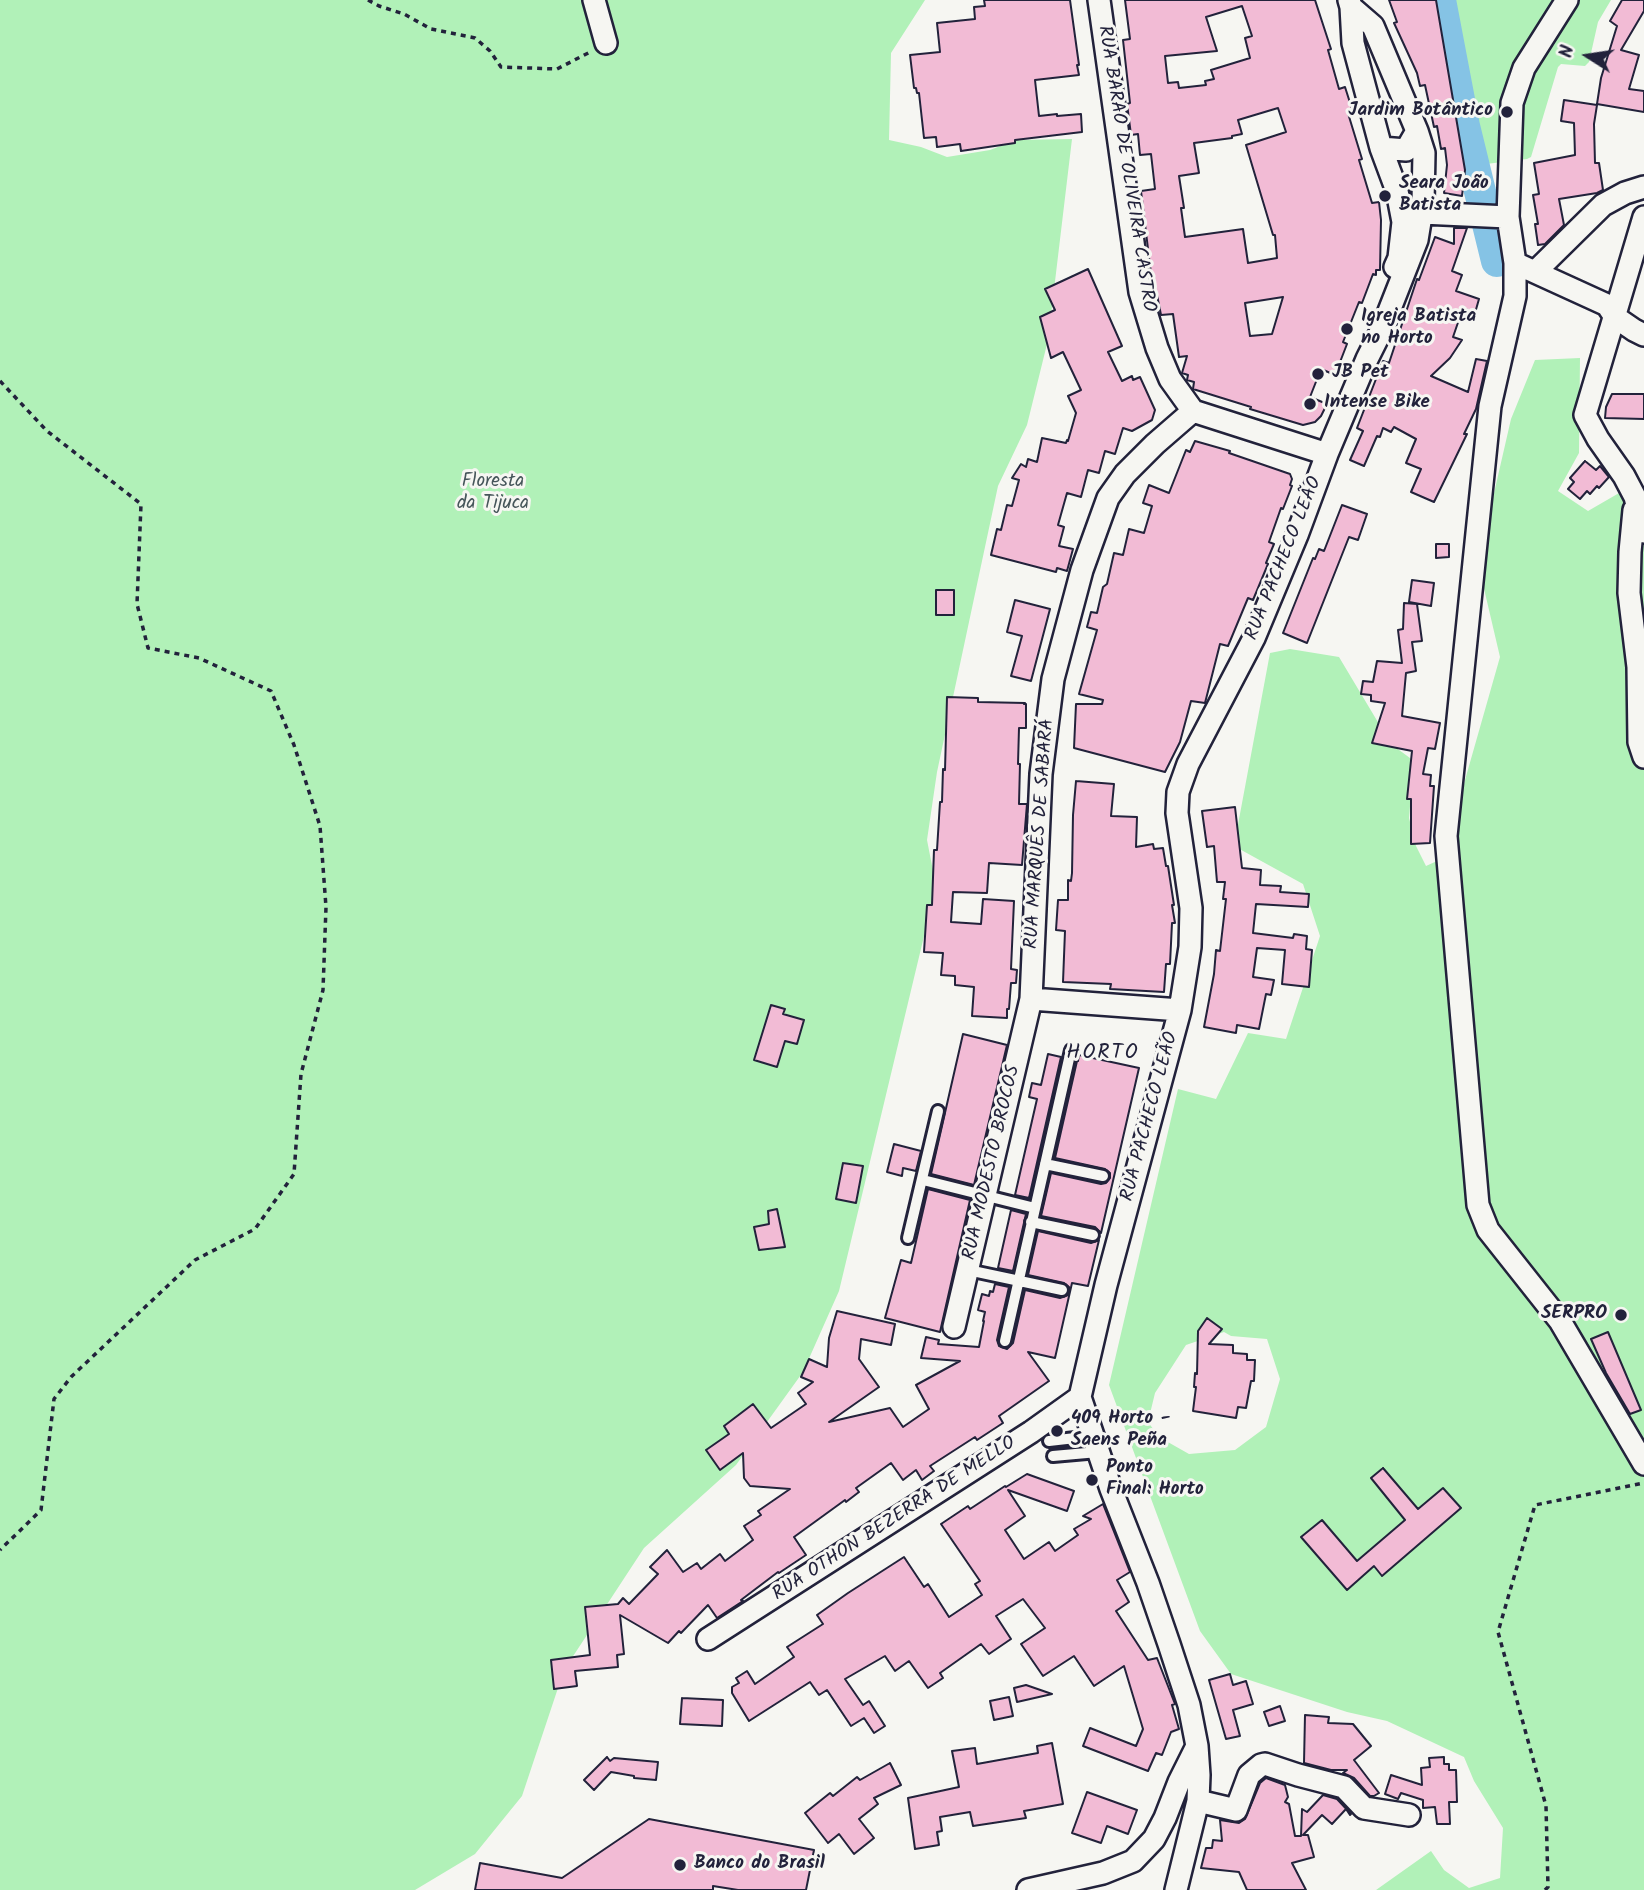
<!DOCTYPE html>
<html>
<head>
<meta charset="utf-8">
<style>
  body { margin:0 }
  #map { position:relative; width:1644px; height:1890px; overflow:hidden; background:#f6f6f2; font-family:Kalam,sans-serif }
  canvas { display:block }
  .north { position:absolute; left:1553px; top:21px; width:70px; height:70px; -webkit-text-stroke:5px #f6f6f2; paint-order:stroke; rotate:282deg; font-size:19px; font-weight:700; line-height:28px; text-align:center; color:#22223b }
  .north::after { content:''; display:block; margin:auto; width:24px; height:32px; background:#22223b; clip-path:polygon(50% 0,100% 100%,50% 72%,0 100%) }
</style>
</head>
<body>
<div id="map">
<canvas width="1644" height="1890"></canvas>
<div class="north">N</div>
</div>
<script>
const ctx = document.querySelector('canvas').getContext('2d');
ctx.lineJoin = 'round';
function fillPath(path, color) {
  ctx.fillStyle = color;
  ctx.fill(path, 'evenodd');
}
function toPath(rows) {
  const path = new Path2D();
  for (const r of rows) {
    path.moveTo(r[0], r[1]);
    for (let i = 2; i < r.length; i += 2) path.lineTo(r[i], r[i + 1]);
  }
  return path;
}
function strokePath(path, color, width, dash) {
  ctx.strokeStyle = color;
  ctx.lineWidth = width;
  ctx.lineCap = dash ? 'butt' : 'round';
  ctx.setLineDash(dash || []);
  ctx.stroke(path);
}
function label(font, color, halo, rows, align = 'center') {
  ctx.font = font + ' Kalam,sans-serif';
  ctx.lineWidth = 6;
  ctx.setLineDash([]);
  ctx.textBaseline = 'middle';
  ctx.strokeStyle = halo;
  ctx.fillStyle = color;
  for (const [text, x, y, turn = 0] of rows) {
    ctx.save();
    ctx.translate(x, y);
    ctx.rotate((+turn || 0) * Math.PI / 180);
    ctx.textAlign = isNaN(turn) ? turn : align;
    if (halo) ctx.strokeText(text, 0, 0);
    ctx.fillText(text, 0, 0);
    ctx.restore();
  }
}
fillPath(toPath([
  [0,0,925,0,891,53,889,140,921,147,947,157,990,150,1016,140,1072,139,1048,340,1027,425,998,486,937,772,927,840,936,886,839,1291,803,1372,736,1465,644,1548,564,1670,522,1796,475,1854,415,1890,0,1890],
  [1446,0,1611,0,1598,22,1589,62,1585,66,1561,64,1558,67,1531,157,1527,159,1486,164,1480,163],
  [1580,358,1579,453,1558,491,1588,511,1626,489,1644,522,1644,1890,1376,1890,1431,1851,1444,1870,1469,1888,1500,1878,1503,1828,1474,1781,1464,1757,1387,1721,1347,1712,1231,1674,1200,1631,1109,1385,1178,1089,1216,1099,1248,1033,1286,1039,1320,936,1303,884,1234,846,1270,653,1290,649,1339,657,1391,744,1414,761,1409,818,1416,846,1426,866,1448,856,1465,780,1500,657,1478,563,1511,419,1535,360],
  [1224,1332,1231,1336,1267,1339,1280,1379,1266,1427,1235,1450,1189,1454,1159,1437,1148,1422,1155,1393,1186,1345]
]), '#b1f1b8');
strokePath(toPath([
  [1440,0,1464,126,1497,261]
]), '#85c3e5', 32);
const building = toPath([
  [984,0,1070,0,1079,65,1077,65,1079,75,1035,80,1039,116,1057,114,1057,116,1081,114,1082,132,1015,140,1015,143,961,151,960,144,937,147,936,137,924,138,919,93,917,93,916,88,914,88,910,55,940,52,937,23,975,19,974,7,985,6,984,0],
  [1125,0,1315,0,1331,49,1328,50,1339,89,1345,87,1352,109,1347,110,1362,159,1359,160,1372,203,1379,202,1381,220,1380,270,1376,270,1376,275,1373,274,1362,303,1359,302,1343,342,1347,344,1335,375,1321,369,1310,397,1327,404,1321,416,1315,422,1303,425,1250,409,1251,407,1193,389,1194,382,1187,380,1188,375,1182,373,1187,356,1179,357,1173,314,1161,315,1157,295,1155,296,1152,282,1141,191,1155,189,1151,154,1140,155,1138,134,1131,135,1127,104,1130,103,1123,40,1130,39,1125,0],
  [1242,6,1252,36,1245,38,1250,58,1211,70,1214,79,1205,81,1206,85,1179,88,1178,82,1168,83,1165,56,1217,51,1206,17,1242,6],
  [1278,108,1286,132,1246,145,1273,235,1275,235,1277,258,1248,263,1243,229,1185,237,1181,208,1184,208,1179,176,1199,173,1194,143,1232,138,1232,136,1242,134,1238,120,1278,108],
  [1283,297,1272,334,1250,336,1245,303,1283,297],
  [1389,0,1436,0,1465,170,1462,196,1444,193,1447,165,1445,148,1441,149,1437,126,1434,127,1425,85,1420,86,1417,73,1394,23,1397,22,1389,0],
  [1622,0,1644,0,1644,11,1621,50,1639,55,1629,89,1644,91,1644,112,1597,104,1601,78,1617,26,1610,21,1622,0],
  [1564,100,1597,105,1594,124,1595,163,1599,163,1603,190,1597,193,1559,199,1564,225,1545,244,1538,245,1535,224,1538,224,1533,195,1539,194,1534,163,1575,155,1574,123,1561,121,1564,100],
  [1454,228,1467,228,1452,271,1462,275,1456,291,1479,299,1475,313,1463,308,1453,337,1462,340,1450,358,1431,376,1468,392,1476,359,1487,361,1476,409,1464,434,1467,434,1434,502,1411,492,1421,469,1406,463,1416,439,1394,427,1391,432,1383,428,1380,437,1377,436,1364,466,1350,460,1363,431,1357,428,1383,361,1389,363,1417,279,1419,280,1435,237,1454,244,1454,228],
  [1088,269,1122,346,1108,352,1122,381,1132,376,1133,380,1140,377,1155,410,1152,420,1132,431,1123,428,1115,454,1105,451,1099,473,1088,470,1081,497,1067,493,1058,525,1064,527,1059,546,1073,549,1067,571,1057,568,1056,572,991,555,997,529,1001,530,1007,505,1012,506,1019,480,1012,478,1021,464,1026,467,1028,459,1037,462,1042,438,1066,443,1067,440,1068,441,1076,413,1068,396,1081,390,1063,352,1051,358,1040,317,1055,310,1045,289,1088,269],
  [1612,394,1644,394,1644,419,1605,418,1606,407,1612,394],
  [1195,441,1230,451,1229,453,1290,474,1292,479,1290,485,1292,486,1283,509,1281,508,1269,542,1274,544,1266,563,1268,564,1253,600,1248,598,1228,646,1220,644,1205,703,1191,701,1180,742,1165,772,1074,748,1076,704,1102,704,1103,700,1079,694,1097,630,1087,627,1091,612,1097,613,1103,587,1107,584,1114,553,1123,555,1129,529,1144,533,1152,506,1143,503,1149,485,1169,493,1186,450,1190,452,1195,441],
  [1585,461,1596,470,1600,466,1609,477,1599,488,1597,486,1590,494,1587,491,1580,499,1568,489,1574,482,1570,478,1585,461],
  [1342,505,1367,514,1358,540,1349,537,1307,643,1283,633,1313,558,1315,559,1319,549,1324,551,1342,505],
  [1436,544,1449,544,1449,557,1436,558,1436,544],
  [1412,580,1434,583,1431,606,1409,602,1412,580],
  [936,590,954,590,954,615,936,615,936,590],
  [1015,600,1050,609,1031,681,1011,676,1022,636,1007,632,1015,600],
  [1404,603,1417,604,1422,641,1412,642,1416,671,1406,673,1402,716,1440,723,1435,749,1428,748,1423,774,1431,775,1430,786,1434,786,1430,843,1411,844,1411,799,1407,799,1412,751,1372,743,1385,703,1371,701,1371,695,1361,694,1363,681,1373,682,1377,661,1402,663,1398,630,1403,629,1404,603],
  [947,697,978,698,978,702,1025,703,1024,704,1026,704,1026,728,1019,728,1018,764,1020,764,1019,804,1027,804,1022,865,989,863,987,893,953,892,951,922,981,924,983,899,1014,901,1011,969,1017,970,1016,983,1011,983,1009,1009,1007,1009,1007,1018,972,1016,974,987,955,985,955,976,941,975,943,953,924,952,927,905,932,905,934,850,937,850,940,802,942,802,943,769,945,770,947,697],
  [1076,781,1114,784,1111,816,1137,817,1136,847,1153,844,1154,849,1163,848,1166,866,1168,866,1174,905,1172,905,1175,923,1172,923,1170,964,1166,964,1164,992,1110,989,1111,984,1063,982,1065,931,1056,930,1058,900,1068,900,1068,880,1071,881,1072,873,1073,815,1076,781],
  [1235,807,1242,868,1261,870,1260,885,1281,886,1280,892,1309,894,1308,907,1256,904,1253,933,1293,938,1294,934,1307,936,1306,949,1312,950,1309,987,1282,984,1285,950,1257,948,1253,977,1274,980,1271,995,1266,994,1259,1029,1237,1025,1236,1033,1204,1027,1214,974,1216,950,1220,951,1226,899,1223,899,1225,882,1217,882,1214,846,1207,847,1202,811,1235,807],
  [771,1005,785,1009,783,1014,804,1020,797,1044,785,1041,777,1067,754,1060,771,1005],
  [963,1034,1007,1045,974,1185,931,1174,963,1034],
  [1048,1054,1061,1057,1029,1198,1015,1195,1037,1099,1029,1097,1032,1083,1041,1085,1048,1054],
  [1079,1055,1139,1068,1101,1233,1095,1227,1041,1216,1051,1173,1101,1184,1106,1183,1110,1178,1110,1173,1105,1169,1055,1158,1077,1061,1078,1061,1079,1055],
  [894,1144,921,1151,916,1171,903,1168,902,1176,887,1172,894,1144],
  [843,1163,863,1166,856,1203,836,1199,843,1163],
  [928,1189,970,1200,940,1332,885,1318,901,1260,911,1263,928,1189],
  [777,1209,785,1247,759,1250,754,1227,769,1224,768,1211,777,1209],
  [1011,1210,1026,1214,1013,1271,998,1268,1011,1210],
  [1038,1231,1091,1243,1099,1240,1088,1286,1072,1283,1055,1358,1028,1352,1049,1381,999,1416,1003,1423,977,1440,975,1437,930,1466,934,1471,922,1480,916,1470,903,1480,891,1463,856,1488,859,1492,846,1502,845,1500,794,1537,806,1555,779,1573,778,1572,741,1600,743,1601,717,1618,708,1605,681,1633,679,1631,668,1643,620,1615,624,1654,617,1655,618,1667,575,1671,577,1686,554,1689,551,1660,590,1655,585,1607,618,1604,623,1598,629,1604,658,1574,650,1567,667,1550,683,1572,697,1563,701,1569,720,1554,725,1561,753,1540,744,1526,761,1515,758,1511,790,1489,750,1486,744,1478,743,1453,720,1470,706,1450,729,1434,724,1426,753,1404,771,1428,806,1404,798,1393,813,1382,801,1377,809,1359,827,1367,829,1338,837,1311,895,1324,891,1345,861,1339,859,1359,879,1387,829,1422,890,1408,903,1427,929,1409,916,1385,960,1361,921,1358,926,1337,939,1340,938,1344,979,1347,984,1321,983,1321,985,1312,978,1310,982,1294,989,1296,990,1291,993,1292,995,1284,1009,1287,997,1340,999,1346,1007,1349,1013,1343,1025,1290,1060,1298,1068,1295,1069,1287,1064,1283,1028,1275,1038,1231],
  [1207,1318,1222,1329,1209,1344,1233,1345,1233,1353,1247,1354,1247,1360,1255,1360,1254,1381,1251,1381,1246,1408,1238,1407,1236,1418,1193,1411,1196,1387,1194,1387,1195,1373,1197,1374,1198,1331,1207,1318],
  [1608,1332,1641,1410,1630,1414,1606,1373,1591,1339,1608,1332],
  [1383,1468,1418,1509,1443,1488,1461,1508,1382,1576,1374,1566,1347,1590,1301,1537,1322,1520,1357,1561,1405,1520,1371,1478,1383,1468],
  [1027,1474,1074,1491,1067,1511,1008,1490,1025,1516,1005,1530,1024,1559,1049,1542,1055,1551,1078,1535,1074,1529,1091,1519,1083,1516,1103,1504,1130,1572,1117,1580,1129,1602,1116,1611,1148,1660,1157,1658,1175,1704,1172,1705,1179,1729,1171,1732,1162,1755,1156,1753,1148,1771,1083,1746,1090,1728,1136,1746,1143,1729,1124,1666,1094,1686,1074,1656,1043,1676,1021,1644,1045,1628,1023,1599,996,1616,1011,1639,989,1654,981,1644,940,1673,943,1678,928,1688,909,1661,895,1671,885,1656,845,1679,863,1705,869,1701,885,1726,874,1733,864,1718,851,1726,827,1690,819,1695,810,1682,749,1721,732,1693,732,1687,739,1683,736,1678,747,1671,755,1684,794,1657,787,1647,823,1624,817,1615,848,1593,904,1557,924,1587,928,1584,949,1617,982,1595,975,1584,980,1581,941,1524,968,1506,970,1509,1005,1486,1006,1487,1027,1474],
  [1230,1674,1233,1685,1246,1681,1253,1704,1233,1710,1240,1736,1226,1739,1209,1680,1230,1674],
  [1026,1685,1052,1694,1017,1702,1014,1688,1026,1685],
  [1009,1697,1013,1716,994,1720,990,1701,1009,1697],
  [682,1698,723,1700,722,1726,680,1724,682,1698],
  [1280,1706,1285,1721,1269,1726,1264,1712,1280,1706],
  [1305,1715,1329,1717,1328,1723,1353,1724,1371,1746,1354,1760,1379,1793,1374,1796,1370,1796,1354,1778,1343,1773,1347,1770,1331,1770,1304,1763,1305,1715],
  [1052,1743,1063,1804,1024,1811,1026,1818,973,1826,970,1812,940,1817,942,1831,937,1832,939,1845,915,1849,908,1798,959,1787,952,1751,975,1748,977,1764,1038,1753,1037,1746,1052,1743],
  [607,1757,610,1761,614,1758,658,1762,656,1780,634,1778,634,1776,611,1772,594,1790,584,1780,607,1757],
  [1444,1757,1444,1764,1449,1764,1449,1770,1456,1770,1457,1802,1449,1802,1450,1824,1437,1824,1435,1807,1423,1808,1423,1800,1401,1793,1398,1799,1385,1794,1391,1775,1422,1785,1421,1768,1430,1767,1429,1758,1444,1757],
  [890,1763,901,1785,874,1798,878,1804,859,1819,874,1838,854,1854,839,1834,828,1843,805,1813,830,1793,833,1796,857,1777,860,1780,890,1763],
  [1266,1778,1285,1785,1288,1797,1285,1802,1289,1804,1295,1836,1301,1836,1302,1809,1307,1812,1323,1795,1337,1799,1351,1814,1350,1815,1346,1809,1332,1824,1322,1815,1303,1835,1308,1835,1314,1857,1292,1863,1306,1890,1247,1890,1239,1872,1201,1868,1206,1848,1212,1848,1213,1840,1222,1841,1220,1820,1239,1823,1245,1819,1260,1783,1266,1778],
  [1087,1792,1137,1810,1128,1834,1107,1826,1101,1843,1072,1833,1087,1792],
  [649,1819,814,1850,806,1890,738,1890,713,1886,713,1890,475,1890,480,1863,562,1878,649,1819]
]);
fillPath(building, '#f2bbd5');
strokePath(building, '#22223b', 2);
const lane = toPath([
  [1045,1164,1103,1176],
  [923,1180,1035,1208],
  [1031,1222,1093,1235],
  [908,1238,938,1111],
  [968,1270,1062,1290],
  [1005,1341,1071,1050],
  [1049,1441,1093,1436],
  [1053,1456,1098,1452]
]);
const street = toPath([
  [594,0,606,43],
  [1099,0,1140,292,1157,348,1170,379,1193,411],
  [1349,0,1351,7,1353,43,1381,148,1397,191,1403,222,1399,258,1395,267],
  [1567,0,1524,68,1512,103,1508,217,1515,263,1607,305,1615,317,1634,330,1644,335],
  [1381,148,1406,150,1417,131],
  [1422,213,1508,217],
  [1644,217,1585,415,1598,439,1624,476,1635,497,1644,532],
  [1515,263,1515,296,1490,406,1446,836,1478,1205,1488,1230,1560,1321,1644,1464],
  [1536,271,1603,205,1625,193,1644,187],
  [1193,411,1327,454],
  [1634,510,1630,552,1629,593,1638,667,1639,742,1644,757],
  [1031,999,1180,1010],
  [954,1327,1031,999,1041,774,1053,679,1082,570,1108,498,1125,474,1155,444,1193,411],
  [708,1639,1031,1432,1080,1397],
  [1198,1801,1236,1810,1249,1775,1261,1765,1265,1764,1298,1775,1344,1787,1364,1808,1409,1815],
  [1028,1890,1103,1873,1133,1861,1154,1839,1165,1818,1179,1782,1196,1748],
  [1176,1890,1198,1801,1199,1775,1197,1746,1189,1705,1169,1644,1148,1583,1111,1489,1080,1397,1106,1285,1180,1010,1190,947,1191,908,1177,813,1178,792,1188,764,1254,638,1297,535,1327,454,1367,359,1382,329,1417,240,1423,203,1424,153,1417,131,1373,26,1351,7]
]);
strokePath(lane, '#22223b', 16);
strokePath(street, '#22223b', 26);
strokePath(toPath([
  [368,0,379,6,404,14,431,29,475,38,490,51,501,67,557,69,592,51],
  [0,381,47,431,141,504,137,604,148,648,199,658,271,691,294,745,320,826,326,907,323,990,301,1074,294,1174,255,1229,195,1260,71,1377,54,1399,41,1510,0,1550],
  [1545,1890,1548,1887,1546,1806,1498,1632,1535,1505,1644,1483]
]), '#22223b', 3.5, [5, 5]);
strokePath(lane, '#f6f6f2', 10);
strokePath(street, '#f6f6f2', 21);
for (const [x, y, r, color] of [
  [1507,112,7,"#22223b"],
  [1385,196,7,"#22223b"],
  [1347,329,7,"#22223b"],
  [1318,374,7,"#22223b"],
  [1310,404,7,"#22223b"],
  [1621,1315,7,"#22223b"],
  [1057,1431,7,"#22223b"],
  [1092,1480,7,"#22223b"],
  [680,1865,7,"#22223b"]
]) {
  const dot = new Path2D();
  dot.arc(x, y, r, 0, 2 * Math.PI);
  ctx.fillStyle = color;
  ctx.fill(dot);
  strokePath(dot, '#f6f6f2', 2.5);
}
label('bold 19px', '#22223b', '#f6f6f2', [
  ["Jardim Botântico",1493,112,"right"],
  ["Seara João",1399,185],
  ["Batista",1399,207],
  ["Igreja Batista",1361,318],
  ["no Horto",1361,340],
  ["JB Pet",1332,374],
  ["Intense Bike",1324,404],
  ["SERPRO",1607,1315,"right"],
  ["409 Horto -",1071,1420],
  ["Saens Peña",1071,1442],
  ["Ponto",1106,1469],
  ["Final: Horto",1106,1491],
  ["Banco do Brasil",694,1865]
], 'left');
label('19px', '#22223b', '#f6f6f2', [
  ["RUA BARAO DE OLIVEIRA CASTRO",1125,169,81],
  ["RUA PACHECO LEÃO",1285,559,-68],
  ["RUA MARQUÊS DE SABARÁ",1041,834,-86],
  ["RUA PACHECO LEÃO",1151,1117,-75],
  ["RUA MODESTO BROCOS",993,1163,-77],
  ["RUA OTHON BEZERRA DE MELLO",895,1520,-33]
]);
label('19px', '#46565a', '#f6f6f2', [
  ["Floresta",493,483],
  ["da Tijuca",493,505]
]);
ctx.letterSpacing = '2px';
label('21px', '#22223b', '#f6f6f2', [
  ["HORTO",1103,1054]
]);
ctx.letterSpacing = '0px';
</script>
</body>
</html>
